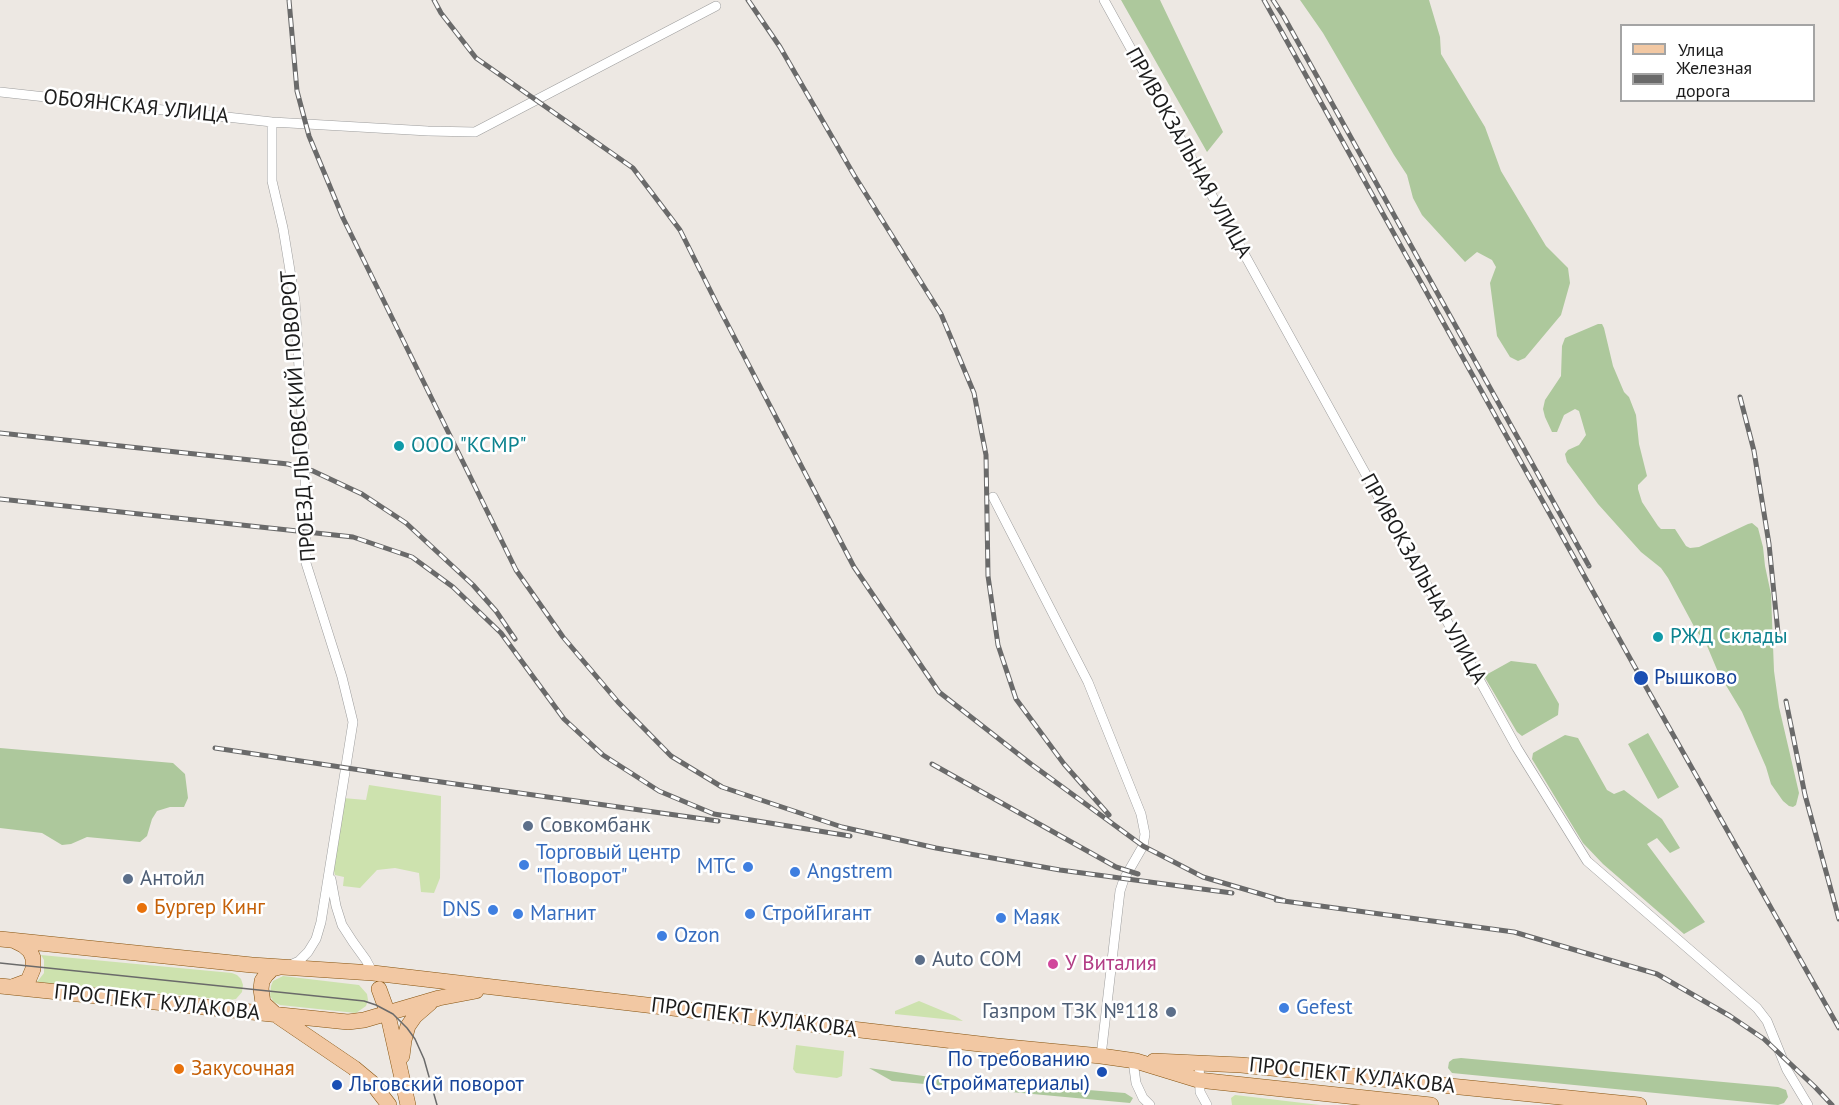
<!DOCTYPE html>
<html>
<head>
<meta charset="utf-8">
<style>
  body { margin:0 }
  #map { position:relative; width:1839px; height:1105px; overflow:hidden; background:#ede8e3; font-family:"PT Sans",sans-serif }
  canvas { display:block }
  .legend { position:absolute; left:1620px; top:24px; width:195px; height:78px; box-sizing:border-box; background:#fff; border:2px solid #a4a4a4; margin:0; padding:8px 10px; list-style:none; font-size:18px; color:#1c1c1c }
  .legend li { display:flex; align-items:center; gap:12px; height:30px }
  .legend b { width:30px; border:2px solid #a4a4a4 }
</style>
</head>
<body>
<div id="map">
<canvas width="1839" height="1105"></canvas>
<ul class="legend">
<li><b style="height:8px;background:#f2c8a3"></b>Улица</li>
<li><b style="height:8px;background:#6a6a6a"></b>Железная дорога</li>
</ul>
</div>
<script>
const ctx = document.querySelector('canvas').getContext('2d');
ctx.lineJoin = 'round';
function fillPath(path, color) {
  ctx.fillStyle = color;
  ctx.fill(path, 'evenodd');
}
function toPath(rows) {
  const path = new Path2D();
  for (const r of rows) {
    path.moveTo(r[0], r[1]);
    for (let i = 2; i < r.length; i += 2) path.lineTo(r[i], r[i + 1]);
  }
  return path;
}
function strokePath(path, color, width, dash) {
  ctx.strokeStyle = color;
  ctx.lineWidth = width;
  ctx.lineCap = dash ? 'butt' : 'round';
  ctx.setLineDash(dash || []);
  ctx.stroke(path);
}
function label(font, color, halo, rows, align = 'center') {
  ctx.font = font + ' "PT Sans",sans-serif';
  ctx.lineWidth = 5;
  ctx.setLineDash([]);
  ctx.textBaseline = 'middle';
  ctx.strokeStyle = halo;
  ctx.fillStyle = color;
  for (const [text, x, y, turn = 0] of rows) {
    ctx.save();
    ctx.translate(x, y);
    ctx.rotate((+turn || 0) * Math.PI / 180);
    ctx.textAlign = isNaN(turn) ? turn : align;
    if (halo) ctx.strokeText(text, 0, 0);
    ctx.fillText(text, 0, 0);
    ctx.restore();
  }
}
fillPath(toPath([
  [369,785,441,796,440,878,434,893,421,892,419,873,395,868,377,870,360,888,343,886,344,877,335,875,333,867,343,798,366,800],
  [41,955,232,973,237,975,241,979,243,985,242,992,236,999,230,1000,37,982,44,973,44,960],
  [283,976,359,985,367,994,368,1000,366,1006,356,1013,280,1005,274,1002,270,996,271,986,273,981],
  [919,1001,955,1016,963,1021,895,1014,895,1011],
  [796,1045,844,1051,842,1076,837,1078,796,1073,793,1069],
  [1235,1095,1320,1105,1232,1105,1231,1098]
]), '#cde2ae');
fillPath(toPath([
  [1121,0,1160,0,1223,132,1207,152],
  [1300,0,1429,0,1440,37,1441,54,1485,127,1501,171,1546,246,1568,268,1570,283,1561,315,1525,358,1518,361,1510,357,1497,336,1490,283,1496,267,1492,260,1477,252,1465,262,1422,215,1413,198,1407,175,1394,155,1323,33],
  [1598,324,1602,324,1604,328,1613,366,1624,392,1629,397,1636,415,1639,444,1647,476,1638,485,1638,489,1642,502,1658,526,1661,529,1675,529,1686,546,1690,548,1699,547,1748,524,1752,523,1758,528,1763,547,1765,566,1771,594,1774,671,1779,707,1799,793,1796,805,1793,807,1789,806,1783,801,1771,784,1766,767,1742,712,1718,672,1705,641,1697,632,1668,578,1661,568,1641,552,1598,504,1567,462,1565,454,1568,450,1579,445,1586,435,1579,411,1575,409,1564,415,1557,432,1552,432,1545,417,1543,409,1545,400,1561,376,1562,346,1565,338],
  [1511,661,1536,664,1559,704,1558,715,1522,736,1517,732,1484,676],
  [1648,733,1679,787,1658,799,1628,744],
  [1565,735,1578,738,1607,790,1614,794,1624,790,1662,819,1680,848,1670,853,1657,838,1647,844,1705,922,1684,934,1603,864,1583,843,1532,759,1533,753],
  [0,748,173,763,185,774,188,798,184,807,170,807,157,811,152,819,147,836,140,842,87,837,71,844,62,845,42,833,0,828],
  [1461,1058,1778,1087,1786,1090,1788,1097,1784,1103,1778,1105,1452,1073,1448,1068,1449,1062,1453,1059],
  [869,1068,930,1077,1125,1093,1133,1098,1130,1103,892,1081]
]), '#adc89c');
const minor = toPath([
  [1104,0,1517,748,1587,861,1757,1008,1767,1021,1787,1070,1808,1105],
  [0,92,272,122,428,131,475,132,716,6],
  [272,122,272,181,283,228,295,301,305,468,306,563,342,677,353,722,321,922,316,939,308,952,299,961,290,965],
  [993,497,1088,682,1141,814,1145,834,1143,846,1124,879,1120,891,1101,1056],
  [331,879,336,906,342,925,353,942,366,960,373,973],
  [1133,1061,1136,1083,1143,1098,1150,1105],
  [1199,1062,1200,1092,1207,1105]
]);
const primary = toPath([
  [0,939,252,965,373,973,997,1046,1101,1056,1136,1061,1198,1080,1431,1105],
  [280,967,272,969,266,975,262,981,261,989,263,1003,276,1015,354,1068,372,1083,389,1105],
  [0,986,348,1022,364,1020,439,998,476,991],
  [12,987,28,981,33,969,33,958,30,951,23,945,15,941],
  [379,989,387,1011,408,1105],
  [402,1056,404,1040,408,1026,415,1016,430,1003],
  [1154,1061,1241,1065,1639,1105]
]);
strokePath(minor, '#9d9d9d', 10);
strokePath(primary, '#86530f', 16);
strokePath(minor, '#fff', 9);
strokePath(primary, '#f2c8a3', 15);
strokePath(toPath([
  [0,963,364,1001,376,1005,393,1014,407,1028,415,1039,424,1059,437,1105]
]), '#6a6a6a', 1.5);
const rail = toPath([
  [289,0,297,91,309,136,343,218,516,570,563,637,618,702,671,756,722,787,842,827,936,848,1060,870,1232,893],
  [434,0,441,13,476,58,633,168,680,230,718,306,854,567,939,692,1031,764,1143,846,1203,877,1285,901],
  [748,0,780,47,854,175,941,314,974,393,986,455,988,576,998,645,1016,699,1064,764,1109,815],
  [1264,0,1641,678,1839,1028],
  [1273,0,1284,17,1589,566],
  [1740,397,1754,451,1769,544,1778,633],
  [0,433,288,464,313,471,362,494,406,523,473,585,496,611,515,639],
  [0,499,353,537,412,557,453,587,501,633,564,719,603,755,659,791,714,814,850,836],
  [1786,701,1805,795,1839,919],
  [215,748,413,778,718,821],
  [932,764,1116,867,1138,874],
  [1276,900,1514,932,1657,974,1730,1016,1764,1039,1815,1087,1832,1105]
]);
strokePath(rail, '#6a6a6a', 5);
strokePath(rail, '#fff', 3, [9]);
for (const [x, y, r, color] of [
  [399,446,6,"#0f9aa8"],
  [1658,637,6,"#0f9aa8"],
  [1641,678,8,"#1a4fb4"],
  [528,826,6,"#5c6f8a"],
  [524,865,6,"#3f7fe0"],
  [748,867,6,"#3f7fe0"],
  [795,872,6,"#3f7fe0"],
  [128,879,6,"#5c6f8a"],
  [142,908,6,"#e8710a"],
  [493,910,6,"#3f7fe0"],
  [518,914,6,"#3f7fe0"],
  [750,914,6,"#3f7fe0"],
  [1001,918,6,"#3f7fe0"],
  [662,936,6,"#3f7fe0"],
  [920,960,6,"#5c6f8a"],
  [1053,964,6,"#d1479c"],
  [1284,1008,6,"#3f7fe0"],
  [1171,1012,6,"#5c6f8a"],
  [179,1069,6,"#e8710a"],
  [1102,1072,6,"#1a4fb4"],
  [337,1085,6,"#1a4fb4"]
]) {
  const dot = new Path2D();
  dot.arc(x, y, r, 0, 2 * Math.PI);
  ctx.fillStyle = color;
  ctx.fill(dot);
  strokePath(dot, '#fff', 2);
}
label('21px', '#1c1c1c', '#fff', [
  ["ОБОЯНСКАЯ УЛИЦА",136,107,6],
  ["ПРИВОКЗАЛЬНАЯ УЛИЦА",1188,153,61],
  ["ПРОЕЗД ЛЬГОВСКИЙ ПОВОРОТ",299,416,-94],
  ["ПРИВОКЗАЛЬНАЯ УЛИЦА",1423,579,61],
  ["ПРОСПЕКТ КУЛАКОВА",157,1003,6],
  ["ПРОСПЕКТ КУЛАКОВА",754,1018,7],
  ["ПРОСПЕКТ КУЛАКОВА",1352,1076,6]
]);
label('21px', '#0d838f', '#fff', [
  ["ООО \"КСМР\"",411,446],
  ["РЖД Склады",1670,637]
], 'left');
label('21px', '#164399', '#fff', [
  ["Рышково",1654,678],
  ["По требованию",1090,1060,"right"],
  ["(Стройматериалы)",1090,1084,"right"],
  ["Льговский поворот",349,1085]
], 'left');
label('21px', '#4e5e75', '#fff', [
  ["Совкомбанк",540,826],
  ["Антойл",140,879],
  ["Auto COM",932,960],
  ["Газпром ТЗК №118",1159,1012,"right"]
], 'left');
label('21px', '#366cbe', '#fff', [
  ["Торговый центр",536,853],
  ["\"Поворот\"",536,877],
  ["МТС",736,867,"right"],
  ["Angstrem",807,872],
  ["DNS",481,910,"right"],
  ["Магнит",530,914],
  ["СтройГигант",762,914],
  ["Маяк",1013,918],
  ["Ozon",674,936],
  ["Gefest",1296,1008]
], 'left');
label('21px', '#c56008', '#fff', [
  ["Бургер Кинг",154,908],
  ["Закусочная",191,1069]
], 'left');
label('21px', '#b23c85', '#fff', [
  ["У Виталия",1065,964]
], 'left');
</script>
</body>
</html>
